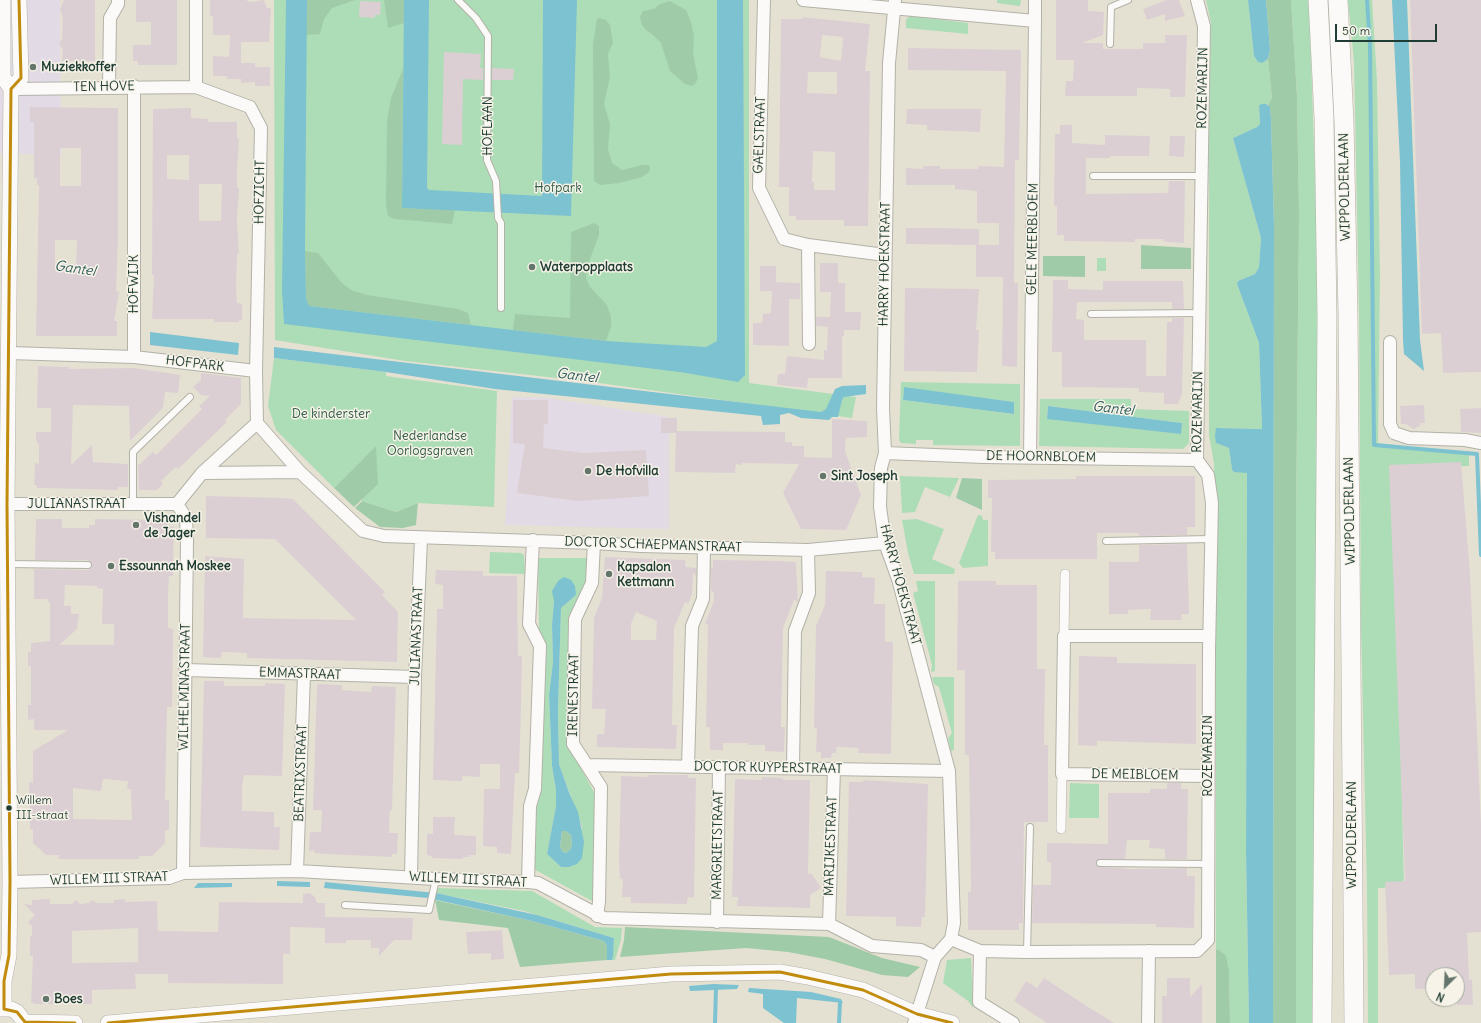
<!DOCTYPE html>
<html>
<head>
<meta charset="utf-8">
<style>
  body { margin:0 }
  #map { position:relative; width:1481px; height:1023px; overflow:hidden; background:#e5e1d2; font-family:Delius,sans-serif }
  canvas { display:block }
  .north { position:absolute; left:1425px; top:967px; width:40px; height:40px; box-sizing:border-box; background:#f7f3e8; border:1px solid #a1aaa0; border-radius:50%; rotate:204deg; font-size:11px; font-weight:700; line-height:16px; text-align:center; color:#1f3d34 }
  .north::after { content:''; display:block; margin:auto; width:14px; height:18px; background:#64766b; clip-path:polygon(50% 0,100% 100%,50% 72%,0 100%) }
  .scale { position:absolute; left:1335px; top:24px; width:102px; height:18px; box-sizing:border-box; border:2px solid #1f3d34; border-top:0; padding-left:5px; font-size:12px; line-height:14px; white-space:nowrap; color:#1f3d34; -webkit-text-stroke:3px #f7f3e8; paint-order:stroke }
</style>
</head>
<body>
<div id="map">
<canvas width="1481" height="1023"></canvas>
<div class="north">N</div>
<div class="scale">50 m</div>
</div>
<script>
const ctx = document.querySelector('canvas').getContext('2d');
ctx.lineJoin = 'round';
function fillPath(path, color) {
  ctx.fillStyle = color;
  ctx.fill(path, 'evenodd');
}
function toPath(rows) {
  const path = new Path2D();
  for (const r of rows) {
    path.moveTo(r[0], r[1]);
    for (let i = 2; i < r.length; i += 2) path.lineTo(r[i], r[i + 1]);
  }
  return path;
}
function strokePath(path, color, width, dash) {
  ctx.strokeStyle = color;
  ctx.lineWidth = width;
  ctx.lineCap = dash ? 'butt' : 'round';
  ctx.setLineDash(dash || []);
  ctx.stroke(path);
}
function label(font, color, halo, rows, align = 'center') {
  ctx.font = font + ' Delius,sans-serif';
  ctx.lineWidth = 3;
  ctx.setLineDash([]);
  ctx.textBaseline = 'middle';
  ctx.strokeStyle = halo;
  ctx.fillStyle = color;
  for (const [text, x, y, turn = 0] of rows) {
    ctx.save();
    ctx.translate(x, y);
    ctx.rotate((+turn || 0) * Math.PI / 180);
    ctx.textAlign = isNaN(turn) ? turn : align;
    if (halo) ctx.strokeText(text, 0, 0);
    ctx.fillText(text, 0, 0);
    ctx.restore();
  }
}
fillPath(toPath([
  [0,0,60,0,61,155,0,153],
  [512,397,549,398,669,417,669,529,505,525]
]), '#e2dae5');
fillPath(toPath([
  [274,0,749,0,749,383,856,397,852,418,592,382,405,361,275,340],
  [997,0,1021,0,1020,6,997,3],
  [1206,0,1248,0,1254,56,1258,62,1262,63,1268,59,1272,98,1268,105,1266,104,1259,105,1260,124,1257,127,1233,138,1261,238,1259,267,1255,274,1238,281,1237,284,1259,343,1262,429,1217,428,1216,443,1229,448,1232,470,1234,472,1247,472,1246,852,1249,1023,1230,1023,1229,971,1219,949,1216,950,1216,526,1214,464,1209,435,1209,130,1211,23],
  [1291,0,1309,0,1319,293,1319,475,1314,713,1314,1023,1296,1023,1296,522,1299,214,1297,96],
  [1348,0,1372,0,1377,80,1380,277,1378,443,1469,453,1469,466,1394,468,1404,887,1378,888,1378,1023,1368,1023,1367,887,1361,627,1359,312,1354,62],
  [911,16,968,23,968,34,906,28,906,19],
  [1097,258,1106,258,1106,271,1097,271],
  [274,358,386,372,386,376,497,391,494,507,418,503,396,512,362,501,365,457,334,488,276,430,268,406],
  [901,382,1020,384,1020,446,933,445,933,440,916,440,916,444,901,443,899,440],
  [904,388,1014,402,1014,414,903,400],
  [1040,399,1131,399,1131,409,1189,411,1189,443,1183,449,1039,446],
  [1048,406,1182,423,1047,418],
  [900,476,959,478,950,497,925,487,915,512,902,513],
  [978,515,982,516,983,520,988,520,988,566,963,568,959,563],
  [917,519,944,529,932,559,955,569,954,574,914,574,908,553,902,520],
  [490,552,521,553,524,555,525,574,489,573],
  [538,558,588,558,589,575,570,620,566,740,597,798,596,895,592,901,532,868,544,648,539,630],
  [576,595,561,608,558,711,559,764,582,827,569,867,561,867,547,854,556,806,556,790,552,766,549,695,553,662,552,625,554,601],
  [916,581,935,581,935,671,931,672,932,665,913,593,918,591],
  [932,677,954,677,954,750,951,751,948,738,952,733,939,687,934,684],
  [1070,783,1099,784,1099,818,1069,818],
  [437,888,532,891,595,927,622,928,621,940,615,960,612,960,614,938,524,911,436,893],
  [971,958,973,1008,968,1001,943,983,947,960]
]), '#adddb6');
fillPath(toPath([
  [307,0,355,0,332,8,324,19,320,34,306,35],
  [384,0,404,0,404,23,388,28],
  [1266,0,1291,0,1297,96,1299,214,1296,522,1296,1023,1273,1023,1274,225,1271,119,1270,108,1268,105,1272,98,1268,59,1270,49],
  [670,1,686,10,691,22,694,36,693,54,698,78,695,84,692,86,685,84,670,71,661,43,653,35,646,30,642,25,640,17,643,11,654,9,660,4],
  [600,18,606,20,610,25,613,43,608,54,610,77,604,104,610,124,608,149,612,163,622,170,642,165,649,165,650,168,649,172,642,177,619,183,600,185,594,181,593,44,597,19],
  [403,69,402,208,455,210,452,224,395,219,388,216,386,205,387,121,391,98],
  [594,223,599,226,599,235,587,267,586,278,590,287,607,305,611,317,611,327,606,341,513,330,515,314,570,318,571,232],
  [1141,245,1191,248,1191,269,1141,269],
  [305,251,318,253,341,282,351,290,367,295,458,309,468,313,471,325,309,306,306,299],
  [1043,256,1085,256,1085,277,1043,276],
  [376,446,378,484,354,507,334,488],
  [962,478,982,479,982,510,956,498],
  [362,501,396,512,418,503,416,525,403,528,380,527,355,508],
  [562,831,566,831,571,835,572,845,570,850,566,853,563,852,560,847],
  [435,900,532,921,604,941,607,946,607,960,520,967,508,928,439,920],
  [625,927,829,937,882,958,920,967,908,977,882,975,825,959,788,952,746,948,620,957,624,940],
  [1218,949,1226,956,1229,971,1230,1023,1216,1023,1216,950]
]), '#a0cba8');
fillPath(toPath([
  [286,0,307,0,305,251,306,299,309,306,606,341,706,347,717,341,717,0,743,0,745,375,738,382,680,372,284,324,282,291],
  [404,0,429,0,427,188,429,190,542,196,543,0,577,0,571,216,402,208],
  [1248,0,1266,0,1270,49,1268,59,1262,63,1258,62,1254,56],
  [1392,0,1407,0,1420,340,1424,371,1404,354,1403,340,1400,162],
  [1262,104,1266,104,1270,107,1271,119,1274,225,1273,1023,1249,1023,1246,852,1247,473,1234,472,1232,470,1229,448,1216,443,1215,436,1216,428,1262,429,1259,343,1237,284,1238,281,1255,274,1259,267,1261,238,1233,138,1257,127,1260,124,1259,105],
  [150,332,239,343,238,355,150,345],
  [274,347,821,412,826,409,835,389,842,386,866,385,866,394,844,397,842,400,838,417,832,417,829,420,801,418,789,413,780,415,780,424,763,425,761,416,495,389,386,372,274,358],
  [904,387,1014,402,1014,414,903,400],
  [1048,406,1182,423,1181,434,1047,419],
  [564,577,571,580,575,586,576,595,561,608,558,711,559,764,570,795,578,812,584,842,582,858,577,864,569,867,561,867,547,854,556,806,556,790,552,766,549,695,553,662,552,625,554,601,552,591,558,581],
  [562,831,566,831,571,835,572,845,570,850,566,853,563,852,560,847],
  [277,881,310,882,310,887,277,886],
  [325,882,436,893,537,915,614,938,613,956,612,960,607,960,607,946,604,941,532,921,428,898,324,888],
  [198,883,232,883,232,887,194,888],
  [713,984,739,985,737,989,690,991,689,986],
  [749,988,811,992,841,999,843,1003,797,998,796,1023,784,1023,763,1008,763,994,748,992]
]), '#7dc2d1');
strokePath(toPath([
  [1367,0,1370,46,1374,445,1477,454,1481,555],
  [715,1023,716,987],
  [839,1023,840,1002]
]), '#7dc2d1', 4);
fillPath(toPath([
  [64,0,95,0,95,61,62,61,63,49,59,44,62,39,63,17,60,10],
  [136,0,177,0,177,65,138,65,138,61,133,61,133,45,151,45,151,22,136,22],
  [210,0,246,0,250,2,264,0,267,8,271,8,269,42,241,42,241,63,255,63,255,67,270,67,270,86,255,86,255,82,241,83,241,79,227,79,227,76,213,76,213,56,229,57,230,35,213,35,213,16,210,16],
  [1056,0,1088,0,1088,11,1104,12,1103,35,1082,43,1103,43,1103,49,1143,49,1143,43,1165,43,1165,35,1187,35,1185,97,1170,97,1170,89,1137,88,1137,96,1065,96,1066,81,1073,81,1074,60,1056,60],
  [1167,0,1179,0,1185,16,1165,21,1165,14,1147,20,1143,9],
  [1410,0,1481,0,1481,372,1443,373,1441,333,1422,334],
  [360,1,381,2,380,15,375,15,375,18,359,17],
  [802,17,870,24,865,71,870,71,868,226,844,226,844,220,796,220,796,216,789,216,789,187,779,187,781,19,802,19],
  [822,35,843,37,841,61,820,57],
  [808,72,837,72,837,94,807,93],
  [813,151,835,152,835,190,814,190,814,182,812,182],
  [908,48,1021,50,1019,160,1015,160,1014,283,1018,283,1017,367,1002,366,1003,277,976,277,976,245,906,244,906,228,938,228,979,229,979,245,999,245,999,223,977,223,977,191,955,189,955,185,906,185,906,168,923,169,923,166,940,166,940,169,978,169,978,166,1004,167,1006,71,908,70],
  [444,52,481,54,480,68,483,68,483,80,463,79,462,145,442,144],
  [492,68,514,69,513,80,492,80],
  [30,107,118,108,118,240,116,291,119,292,114,321,117,321,117,336,36,336,39,185,37,185,37,178,34,178,34,122,30,122],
  [60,148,81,148,81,186,60,186],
  [55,240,77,240,76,264,55,264],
  [191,108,191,118,208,119,208,122,237,122,237,138,239,138,237,172,237,188,239,188,237,221,239,254,237,254,236,290,237,303,242,304,242,320,239,320,239,322,214,322,214,319,152,319,154,275,152,275,153,109],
  [167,155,189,155,189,180,167,179],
  [199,184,222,184,221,221,199,221],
  [907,109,981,109,980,132,927,130,927,125,906,124],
  [1060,125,1072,125,1072,143,1105,145,1105,135,1150,136,1149,156,1110,156,1110,158,1086,158,1086,194,1168,193,1169,181,1185,181,1184,243,1168,242,1163,241,1163,239,1135,239,1135,242,1064,241,1064,235,1057,235,1057,206,1054,206,1055,134,1060,134],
  [1170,136,1185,136,1184,157,1169,156],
  [820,263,838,263,838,283,845,283,845,312,861,312,860,330,844,330,844,336,842,336,842,378,808,378,807,388,777,385,778,374,785,374,787,356,824,360,824,350,827,350,828,327,816,326,816,317,830,317,831,292,820,292],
  [760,266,776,266,776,282,800,283,800,299,789,299,789,346,753,345,753,323,762,323,763,314,771,313,772,291,760,291],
  [1053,280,1068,280,1068,289,1103,290,1103,281,1183,281,1184,309,1172,309,1172,302,1077,302,1076,319,1084,320,1084,340,1146,340,1146,376,1166,376,1167,322,1172,322,1172,318,1184,318,1182,394,1178,404,1164,404,1164,393,1139,392,1139,388,1062,387,1062,352,1052,352],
  [905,288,979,289,976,330,979,330,977,372,904,371],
  [38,366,70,367,69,369,134,368,180,375,178,393,165,392,163,408,130,441,129,406,73,405,71,465,92,445,93,462,128,464,128,487,118,487,118,490,84,489,37,488,37,485,34,485,35,463,39,464,39,445,36,440,36,432,51,432,51,408,37,408],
  [201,373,241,378,241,404,225,420,227,422,178,469,176,467,161,481,163,484,157,490,139,490,138,464,140,464,153,452,156,455,202,409,199,406,210,396,201,395,193,387,201,380],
  [513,400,548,400,548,424,544,424,543,448,584,453,646,450,649,496,578,501,517,493,525,444,513,443],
  [1424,405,1425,423,1420,423,1420,426,1413,429,1406,424,1401,424,1400,406],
  [1481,408,1481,433,1461,432,1460,409],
  [661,418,677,418,677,431,785,432,785,442,792,442,792,446,804,446,804,457,832,458,832,419,867,421,867,437,846,438,845,451,861,495,846,530,801,529,783,493,799,464,742,463,742,465,736,464,735,473,675,472,676,433,661,433],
  [1461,462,1470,574,1481,825,1481,932,1467,933,1469,980,1472,979,1473,1005,1457,1005,1457,972,1435,973,1435,975,1433,975,1433,988,1415,989,1415,974,1389,975,1385,882,1405,881,1389,465],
  [1076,476,1195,476,1195,527,1187,527,1187,535,1139,536,1139,533,1097,533,1097,559,995,559,995,552,991,552,992,498,988,498,988,480,1076,479],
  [206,496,283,498,293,499,385,592,382,595,398,612,397,662,247,658,247,653,222,652,221,658,203,657,205,556,244,559,243,618,356,620,275,539,206,538],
  [36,519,62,519,62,528,89,528,89,525,95,525,95,519,167,520,167,526,174,527,173,576,169,576,168,595,168,628,173,629,172,707,167,707,165,800,169,800,169,830,165,830,165,843,152,856,139,856,139,859,59,859,59,855,46,855,33,843,33,829,30,829,29,782,33,783,33,751,68,730,34,730,34,719,28,720,28,705,31,705,31,666,28,666,28,652,31,652,31,643,50,641,50,602,48,602,48,599,34,599,34,569,88,570,92,568,92,565,88,560,35,560],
  [65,585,97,586,97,588,103,589,102,624,114,624,114,645,59,645,77,629,79,614,71,614,71,606,64,606],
  [103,779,128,781,127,789,131,789,132,820,73,819,73,788,101,791],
  [1187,544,1189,614,1181,614,1182,620,1150,620,1151,609,1128,610,1128,614,1109,614,1109,562,1139,562,1139,545],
  [605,557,685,560,686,567,696,568,696,576,693,573,692,594,688,604,685,602,674,628,672,725,677,725,676,749,597,747,597,734,604,734,606,709,592,709,594,618,602,598],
  [636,612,657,621,656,640,631,640,631,624],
  [713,560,778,561,795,562,796,564,798,602,794,600,783,628,781,727,785,727,784,752,765,751,765,745,748,745,748,743,723,743,723,750,710,750,710,727,706,727,708,625,705,623,714,601,714,593,711,590,711,568,713,568],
  [436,570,483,571,483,576,517,576,518,656,522,656,521,707,519,773,515,773,511,854,497,853,497,847,483,846,484,789,500,789,500,764,480,764,480,777,462,776,462,781,433,780,437,609,443,609,443,585,435,584],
  [826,571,862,572,862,577,875,578,874,604,885,604,885,642,893,642,891,754,858,753,859,748,837,747,836,753,832,753,831,758,821,758,821,752,816,752,817,728,814,728,816,626,825,605],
  [958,581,996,581,996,585,1037,585,1037,669,1045,669,1044,745,1048,745,1048,822,1024,822,1023,923,1019,923,1019,930,968,930,968,892,971,892,969,755,965,755,965,670,957,670],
  [1079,656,1117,657,1117,663,1196,664,1196,744,1097,741,1097,746,1078,745],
  [204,681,224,681,224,686,265,686,265,683,285,684,282,776,244,775,242,786,242,811,274,812,274,827,280,827,279,850,200,847],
  [317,684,342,685,342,690,371,692,372,686,396,687,392,810,390,810,389,833,398,833,397,854,392,854,392,857,324,854,314,853,314,850,309,851,310,832,321,832,322,810,313,810],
  [648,775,688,775,688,778,696,778,694,898,688,897,687,904,631,903,631,897,622,897,623,880,620,878,619,862,621,776,648,777],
  [762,777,783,778,783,780,810,780,808,874,812,874,821,888,810,895,810,908,737,906,738,897,732,897,735,779,762,780],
  [863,780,928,784,926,883,925,917,922,917,921,927,896,926,896,917,846,916,849,782,863,782],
  [1167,783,1181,783,1181,789,1188,789,1187,859,1165,859,1165,849,1149,848,1150,840,1127,840,1125,859,1100,859,1096,863,1100,867,1125,868,1125,869,1187,868,1187,876,1195,876,1194,928,1156,927,1156,924,1032,923,1033,885,1051,885,1051,862,1047,862,1047,843,1108,844,1108,793,1150,793,1150,789,1167,789],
  [433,817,455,817,454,835,476,836,476,855,469,855,469,857,463,857,463,859,432,858,432,856,427,855,427,834,433,834],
  [309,893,314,896,317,903,325,903,325,917,413,918,412,940,394,940,379,956,379,948,371,948,371,940,346,940,346,943,325,943,325,928,290,927,290,954,283,954,283,984,168,983,168,974,135,974,136,989,92,990,92,1004,35,1004,31,1002,33,956,30,956,30,937,32,935,32,926,28,922,35,915,24,904,32,905,32,900,50,899,50,904,72,904,76,900,80,904,89,903,93,900,96,903,114,903,114,900,125,899,125,902,157,901,158,931,218,932,219,902,303,903,303,894],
  [138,928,138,962,72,963,72,931],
  [502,930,504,959,491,960,491,953,468,954,466,932],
  [1044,978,1085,1005,1114,1023,1047,1023,1014,1001,1026,981,1037,988],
  [1167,978,1190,978,1190,997,1202,984,1202,1023,1162,1023,1162,996,1167,996]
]), '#dccfd3');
const service = toPath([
  [458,0,476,18,488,36,487,160,496,181,498,218,501,223,501,308],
  [1110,44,1111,7,1128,0],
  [1093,176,1202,176],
  [1091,314,1200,313],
  [133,505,133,452,190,397],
  [1106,541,1211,539],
  [8,564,88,565],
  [1100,863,1208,864],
  [345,905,429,910,436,879],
  [1027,952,1030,827]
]);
const pedestrian = toPath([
  [1064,636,1065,574],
  [1061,829,1062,774]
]);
const minor = toPath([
  [764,0,759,188,784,239,808,245,885,255],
  [803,0,1035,21,1035,0],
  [895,0,889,63,883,408,885,453,881,468,880,507,885,543,898,579,949,771,954,923,951,939,935,957,914,1023],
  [109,86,110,18,118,4,118,0],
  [134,86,134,357],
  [196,87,196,0],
  [11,89,196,87,250,107,261,128,256,371,257,423],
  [808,245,809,344],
  [1390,342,1390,424,1394,433,1409,438,1465,440,1481,443],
  [10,353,134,357,256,371],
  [257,423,300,472,363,531,384,536,594,543,641,546,808,550,885,543],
  [885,453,984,457,1197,460],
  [1030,457,1035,21],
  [202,473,300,472],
  [7,504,177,504,202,473,257,423],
  [177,504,186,518,187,541,183,873],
  [594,543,592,583,575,619,573,744,601,787,599,902,597,916],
  [186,670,415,677],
  [587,765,949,771],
  [688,767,692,626,703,599,704,548],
  [793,768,795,631,809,593,808,550],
  [1208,776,1062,774,1064,636,1209,636],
  [297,871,304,674],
  [411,877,415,677,421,539],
  [10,882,169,878,183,873,297,871,436,879,528,882,538,883,604,918,829,924,872,946,921,950,935,957],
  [528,882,530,806,535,789,540,646,529,624,533,540],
  [717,922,719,767],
  [829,924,834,769],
  [951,939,980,951,1027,952,1197,951,1208,940,1209,651,1212,503,1208,475,1197,460,1204,26,1197,0],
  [980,951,979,1002,1013,1023],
  [1148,1023,1149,951]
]);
const tertiary = toPath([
  [3,0,3,77,11,89],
  [11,89,21,78,19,0],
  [0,1009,11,1009,17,1012,25,1023],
  [4,1009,4,981,9,955,10,882,7,504,11,89],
  [25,1022,75,1023],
  [108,1023,671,974,780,972,808,977,863,990,917,1014,952,1023]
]);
const primary = toPath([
  [1318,0,1324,118,1327,317,1322,1023],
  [1338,0,1344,122,1348,315,1354,1023]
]);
strokePath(service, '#b2b2a8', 8);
strokePath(pedestrian, '#b2b2a8', 10);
strokePath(minor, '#b2b2a8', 14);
strokePath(tertiary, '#b2b2a8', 16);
strokePath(primary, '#b2b2a8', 20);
strokePath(service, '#fbfaf8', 6);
strokePath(pedestrian, '#fbfaf8', 9);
strokePath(minor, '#fbfaf8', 12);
strokePath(tertiary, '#fbfaf8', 15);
strokePath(primary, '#fbfaf8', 19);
strokePath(toPath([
  [19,0,21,78,11,89,7,504,10,882,9,955,4,981,4,1009,17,1012,25,1022,75,1023],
  [108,1023,671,974,780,972,863,990,917,1014,952,1023]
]), '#c18c0d', 3);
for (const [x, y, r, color] of [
  [33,67,4,"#64766b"],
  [532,267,4,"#64766b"],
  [588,471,4,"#64766b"],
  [823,476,4,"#64766b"],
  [136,525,4,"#64766b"],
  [111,566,4,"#64766b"],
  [609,574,4,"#64766b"],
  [9,808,3.5,"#1f3d34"],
  [46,999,4,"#64766b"]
]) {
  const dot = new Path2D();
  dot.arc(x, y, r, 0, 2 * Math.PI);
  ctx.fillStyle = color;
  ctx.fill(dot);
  strokePath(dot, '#f7f3e8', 1.5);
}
label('12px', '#1f3d34', '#f7f3e8', [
  ["Willem",16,801],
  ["III-straat",16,816]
], 'left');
label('bold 13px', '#1f3d34', '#f7f3e8', [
  ["Muziekkoffer",41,67],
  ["Waterpopplaats",540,267],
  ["De Hofvilla",596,471],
  ["Sint Joseph",831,476],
  ["Vishandel",144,518],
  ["de Jager",144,533],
  ["Essounnah Moskee",119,566],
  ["Kapsalon",617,567],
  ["Kettmann",617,582],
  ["Boes",54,999]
], 'left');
label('13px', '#1f3d34', '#f7f3e8', [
  ["TEN HOVE",104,87,-1],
  ["ROZEMARIJN",1203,88,-89],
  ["HOFLAAN",488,126,-90],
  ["GAELSTRAAT",760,135,-88],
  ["WIPPOLDERLAAN",1345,187,-91],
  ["HOFZICHT",260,192,-89],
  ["GELE MEERBLOEM",1033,239,-89],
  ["HARRY HOEKSTRAAT",885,264,-89],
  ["HOFWIJK",134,284,-90],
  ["HOFPARK",195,364,7],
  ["ROZEMARIJN",1198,412,-89],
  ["DE HOORNBLOEM",1041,457,1],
  ["JULIANASTRAAT",77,504],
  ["WIPPOLDERLAAN",1350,511,-91],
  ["DOCTOR SCHAEPMANSTRAAT",653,545,2],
  ["HARRY HOEKSTRAAT",900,585,75],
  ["JULIANASTRAAT",417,636,-88],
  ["EMMASTRAAT",300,674,2],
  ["WILHELMINASTRAAT",185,687,-89],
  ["IRENESTRAAT",574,695,-89],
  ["ROZEMARIJN",1208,756,-90],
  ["DOCTOR KUYPERSTRAAT",768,768,1],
  ["BEATRIXSTRAAT",301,773,-88],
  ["DE MEIBLOEM",1135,775,1],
  ["WIPPOLDERLAAN",1352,835,-90],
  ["MARGRIETSTRAAT",718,845,-89],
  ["MARIJKESTRAAT",831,846,-88],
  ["WILLEM III STRAAT",109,879,-2],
  ["WILLEM III STRAAT",468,880,3]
]);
label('13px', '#325c49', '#f7f3e8', [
  ["Hofpark",558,188],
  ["De kinderster",331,414],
  ["Nederlandse",430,436],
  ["Oorlogsgraven",430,451]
]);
label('italic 14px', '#2c5b5b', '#f7f3e8', [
  ["Gantel",75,269,8],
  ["Gantel",577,376,7],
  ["Gantel",1113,409,6]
]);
</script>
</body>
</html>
